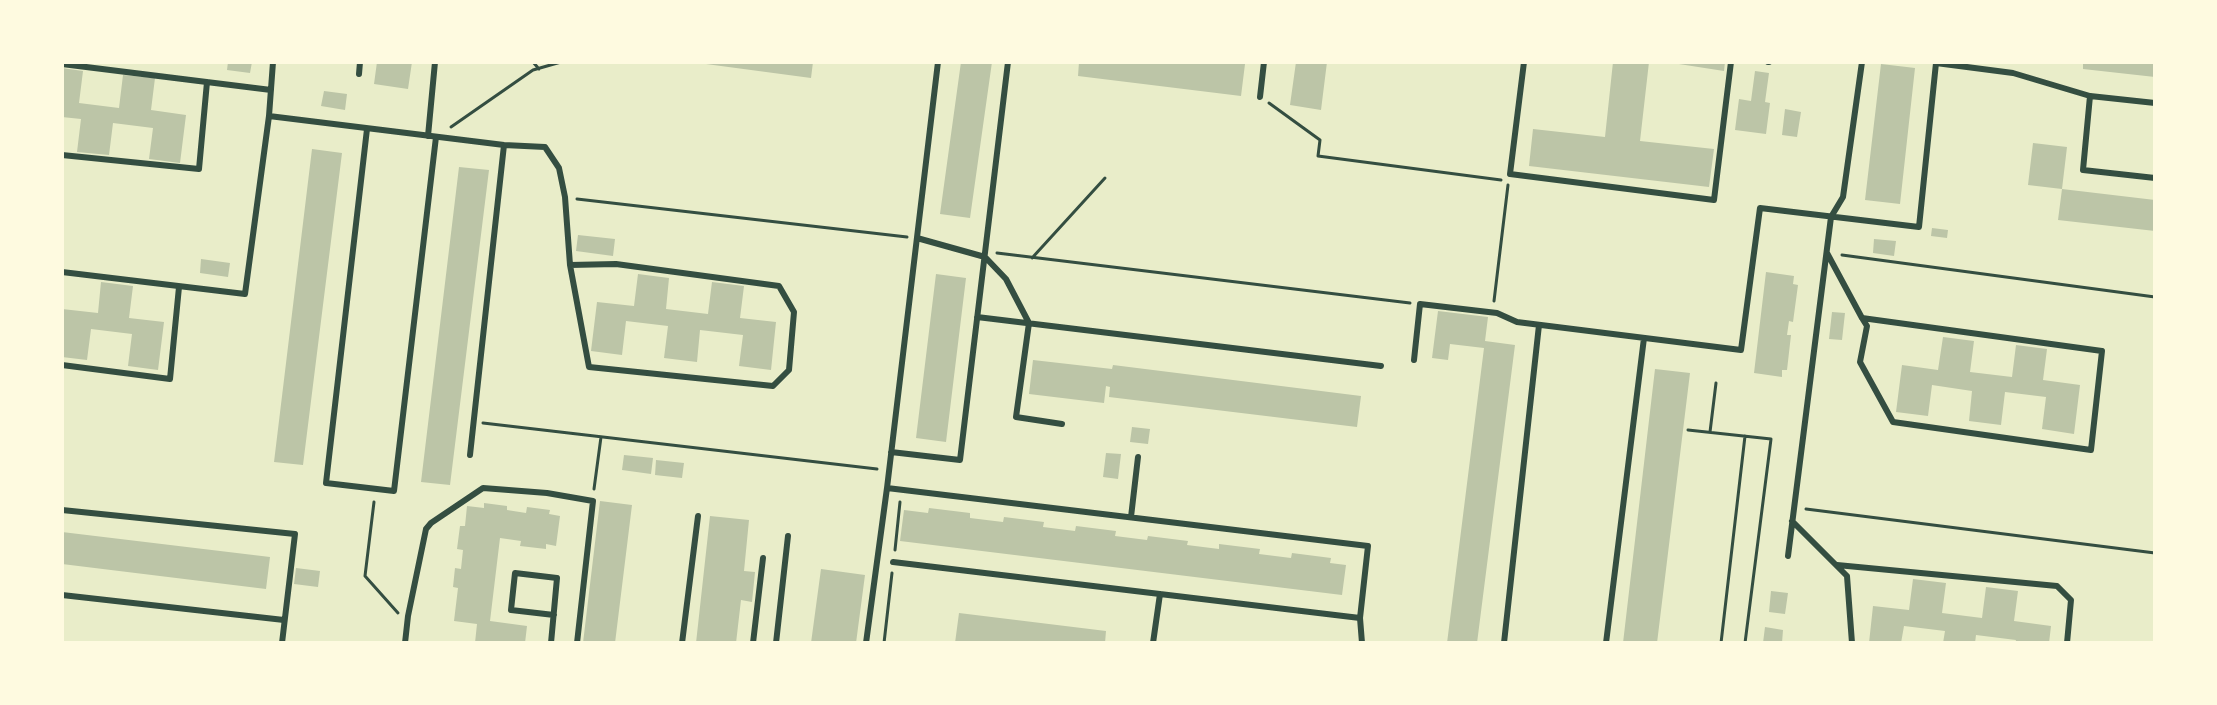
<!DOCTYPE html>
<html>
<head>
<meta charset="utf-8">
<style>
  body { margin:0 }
  #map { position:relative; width:2217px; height:705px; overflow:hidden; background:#e9edc9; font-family:"Exo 2",sans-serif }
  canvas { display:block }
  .frame { position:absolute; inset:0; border:64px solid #fefae0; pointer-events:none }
</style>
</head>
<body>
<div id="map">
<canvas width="2217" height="705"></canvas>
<div class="frame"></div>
</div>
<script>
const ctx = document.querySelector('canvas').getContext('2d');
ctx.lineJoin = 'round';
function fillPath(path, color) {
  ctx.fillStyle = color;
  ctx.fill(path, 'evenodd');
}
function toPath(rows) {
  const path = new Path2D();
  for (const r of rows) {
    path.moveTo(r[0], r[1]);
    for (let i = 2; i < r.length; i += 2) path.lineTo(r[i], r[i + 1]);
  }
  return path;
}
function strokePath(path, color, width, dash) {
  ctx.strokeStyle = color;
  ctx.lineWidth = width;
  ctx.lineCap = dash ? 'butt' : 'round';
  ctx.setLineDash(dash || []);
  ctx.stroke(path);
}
fillPath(toPath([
  [228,62,252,62,250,73,227,70],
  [377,62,412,62,408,89,374,84],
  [691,62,813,62,811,78],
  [961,62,992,62,970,218,940,214],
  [1079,62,1229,62,1245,64,1241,96,1078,76],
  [1296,62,1327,62,1321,110,1290,105],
  [1613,62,1649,62,1640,141,1714,149,1709,187,1529,166,1533,129,1605,137],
  [1666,62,1725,62,1724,71],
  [2083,62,2155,62,2155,77,2083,69],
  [1881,64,1915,68,1900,204,1865,200],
  [62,68,83,71,79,103,119,108,123,75,155,78,151,110,186,115,180,163,149,159,153,128,113,123,109,155,77,152,81,119,62,117],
  [1755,71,1769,73,1765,102,1770,103,1766,134,1735,130,1739,99,1751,101],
  [324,91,347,94,345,110,321,106],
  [1785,109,1801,112,1797,137,1782,135],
  [2033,143,2067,147,2062,189,2028,185],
  [312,149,342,153,303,465,274,462],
  [459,167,489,170,450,485,421,482],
  [2062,189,2155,200,2155,231,2058,220],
  [1932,228,1948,230,1947,238,1931,236],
  [578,235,615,239,613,256,576,251],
  [1874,239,1896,241,1894,256,1873,253],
  [201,259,230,263,228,277,200,273],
  [1766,272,1794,276,1793,284,1798,285,1793,322,1789,321,1787,335,1791,335,1787,370,1782,370,1782,377,1754,373],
  [638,274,669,278,666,309,708,314,712,282,744,286,740,318,776,322,771,370,739,366,743,335,700,330,697,362,664,358,668,326,626,321,622,355,591,351,597,302,634,306],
  [936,274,966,278,946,442,916,438],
  [101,282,133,286,129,318,164,322,158,370,128,366,132,334,91,329,87,360,62,357,62,309,98,313],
  [1438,311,1488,317,1485,341,1515,345,1477,643,1447,643,1484,348,1450,344,1448,360,1432,358],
  [1832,312,1845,313,1842,340,1829,339],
  [1943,337,1974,341,1970,372,2012,377,2016,345,2047,349,2043,380,2080,385,2074,434,2042,429,2046,397,2005,392,2001,425,1969,421,1972,391,1932,385,1928,416,1896,412,1902,365,1938,370],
  [1033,360,1112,369,1113,365,1361,396,1357,427,1109,397,1110,387,1106,386,1104,403,1029,394],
  [1655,369,1690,373,1657,643,1623,643],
  [1132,427,1150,429,1148,444,1130,442],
  [1106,453,1121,454,1118,479,1103,477],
  [624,455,653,458,651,474,622,470],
  [656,460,684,463,682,478,655,475],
  [600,501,632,505,615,643,583,643],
  [484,503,507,506,507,510,526,513,527,507,550,510,549,514,560,516,556,546,546,544,546,549,520,546,521,541,500,538,490,621,527,626,525,643,475,643,477,624,454,621,458,588,453,587,455,568,461,569,463,550,457,549,460,526,465,526,467,506,484,508],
  [929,508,970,513,970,518,1003,522,1004,517,1044,522,1043,527,1075,531,1076,526,1116,531,1115,536,1147,540,1148,536,1188,541,1187,545,1219,549,1219,544,1260,549,1259,554,1291,558,1292,553,1331,558,1330,563,1346,565,1342,595,900,541,904,510,928,513],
  [710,516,749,520,744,571,755,572,752,602,741,600,736,643,696,643],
  [62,532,270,557,266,589,62,564],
  [296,568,320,571,318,587,294,584],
  [821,569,865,575,856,643,811,643],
  [1913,579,1946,583,1942,613,1982,618,1986,587,2018,591,2014,621,2051,626,2049,643,2015,643,2016,640,1976,635,1975,643,1943,643,1945,631,1904,626,1901,643,1869,643,1873,606,1909,610],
  [1771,591,1788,593,1785,614,1769,612],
  [959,613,1106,631,1105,643,955,643],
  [1765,627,1783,630,1782,643,1763,643]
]), '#bcc5a7');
strokePath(toPath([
  [533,62,539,69],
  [1269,103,1320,140,1318,156,1501,180],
  [451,127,533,70,561,62],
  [577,199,907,237],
  [997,253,1410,303],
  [1842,255,2155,297],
  [1032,258,1105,178],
  [1494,301,1508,185],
  [483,423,877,469],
  [1688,430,1771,439,1745,643],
  [1710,432,1716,383],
  [594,489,601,437],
  [374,502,365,576,398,613],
  [1806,509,2155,553],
  [895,550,900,502],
  [884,643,892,573],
  [1721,643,1745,436]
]), '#344e41', 3);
strokePath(toPath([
  [1524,62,1510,174,1714,200,1731,62],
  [1768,62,1769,62],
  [62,64,271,90],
  [359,74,360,62],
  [2090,96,2083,170,2155,178],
  [1260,97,1264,62],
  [269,116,504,145,545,147,559,168,565,197,570,265,589,367,773,386,789,370,794,312,779,286,616,264,570,265],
  [367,129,326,483,394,491,436,137],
  [428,136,435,62],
  [62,155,199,169,207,82],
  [917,238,985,257,1006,279,1029,323,1016,417,1062,424],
  [1827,253,1862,318,1867,326,1860,362,1893,422,2091,450,2102,351,1862,318],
  [62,272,245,294,269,116,273,62],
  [977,317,1381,366],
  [1414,360,1420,304,1497,313,1517,322,1741,350,1760,208,1919,227,1936,63,2013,73,2090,96,2155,103],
  [62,365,170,379,179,287],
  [891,452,960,460,1008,62],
  [470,455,504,145],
  [62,510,295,534,282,643],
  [1131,517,1138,457],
  [1792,521,1847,576,1852,643],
  [1788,556,1831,217,1843,197,1862,62],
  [893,562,1360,618,1368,546,887,488,938,62],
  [1837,565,2057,586,2071,600,2067,643],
  [62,595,284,620],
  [1360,618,1362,643],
  [405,643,408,616,426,529,431,523,483,488,547,493,593,501,577,643],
  [551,643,557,578,515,573,511,610,554,615],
  [682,643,698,516],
  [753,643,763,558],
  [776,643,788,536],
  [866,643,887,488],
  [1153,643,1160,594],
  [1504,643,1539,325],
  [1606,643,1644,338]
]), '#344e41', 6);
</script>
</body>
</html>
